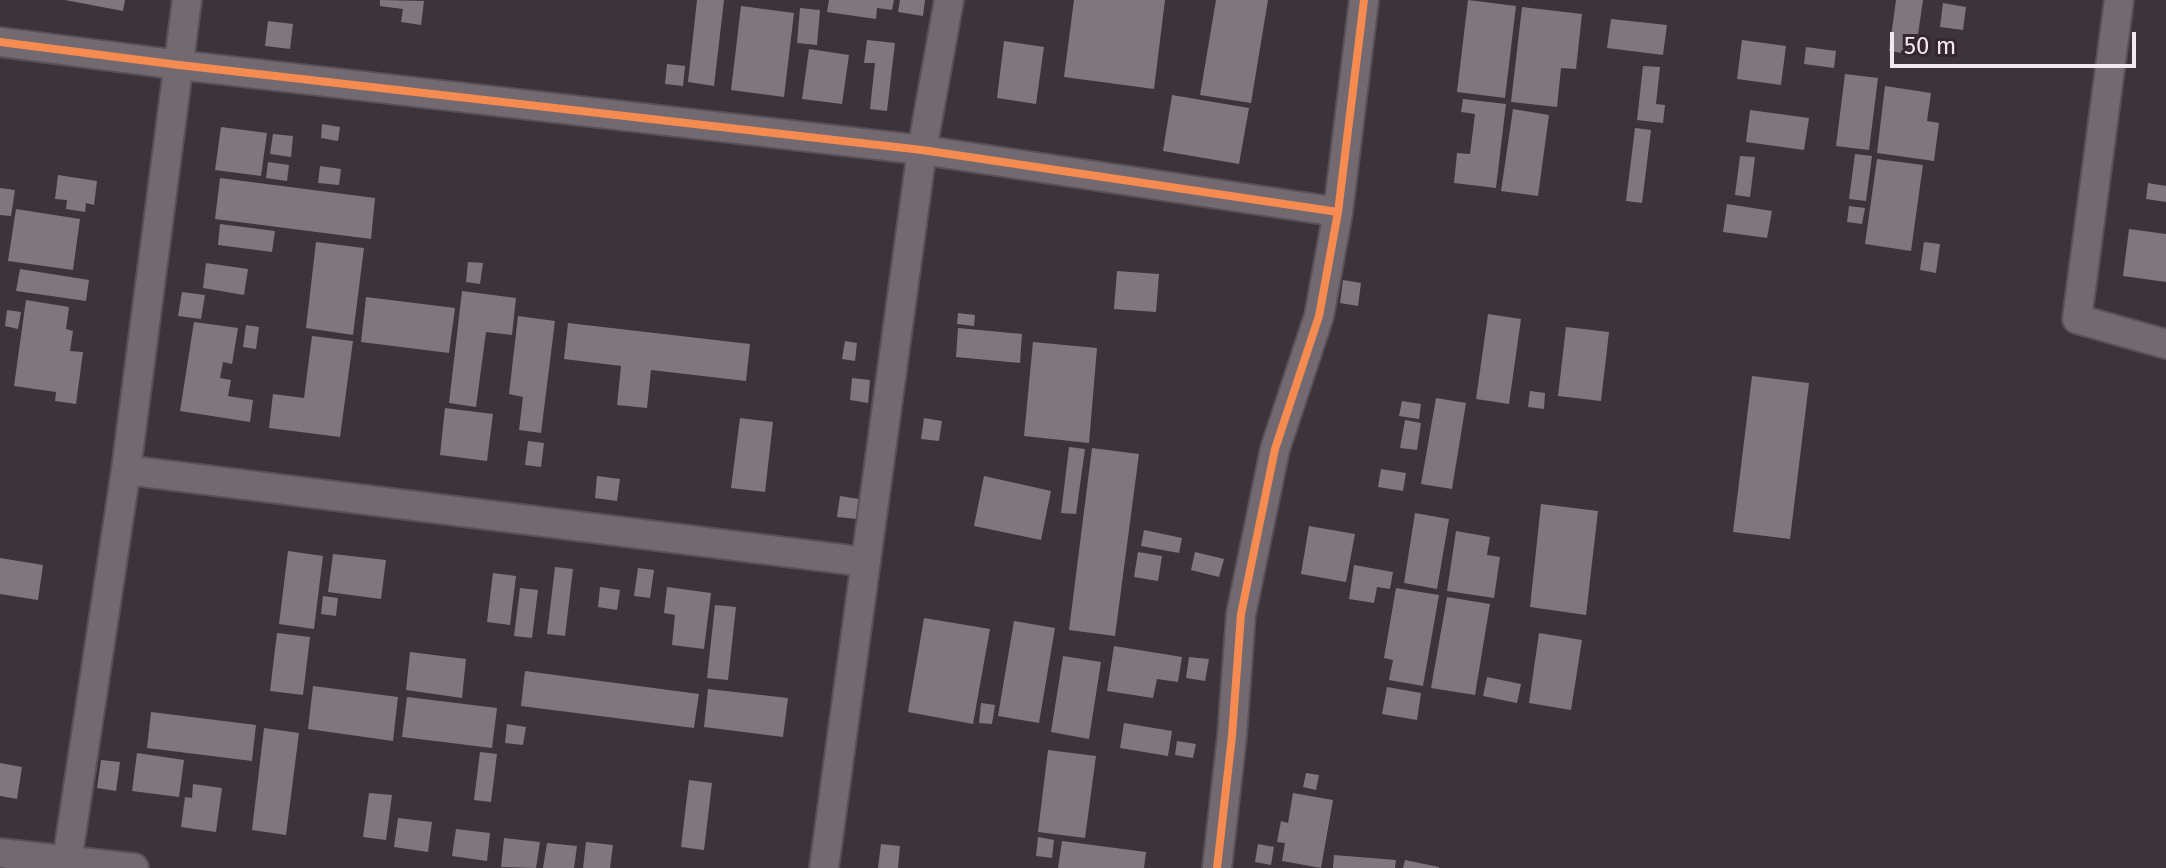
<!DOCTYPE html>
<html>
<head>
<meta charset="utf-8">
<style>
  body { margin:0 }
  #map { position:relative; width:2166px; height:868px; overflow:hidden; background:#3c343a; font-family:"Fira Sans",sans-serif }
  canvas { display:block }
  .scale { position:absolute; left:1890px; top:32px; width:246px; height:36px; box-sizing:border-box; border:4px solid #f3e8ef; border-top:0; padding-left:10px; font-size:24px; line-height:28px; white-space:nowrap; color:#f3e8ef; -webkit-text-stroke:6px #362631; paint-order:stroke }
</style>
</head>
<body>
<div id="map">
<canvas width="2166" height="868"></canvas>
<div class="scale">50 m</div>
</div>
<script>
const ctx = document.querySelector('canvas').getContext('2d');
ctx.lineJoin = 'round';
function fillPath(path, color) {
  ctx.fillStyle = color;
  ctx.fill(path, 'evenodd');
}
function toPath(rows) {
  const path = new Path2D();
  for (const r of rows) {
    path.moveTo(r[0], r[1]);
    for (let i = 2; i < r.length; i += 2) path.lineTo(r[i], r[i + 1]);
  }
  return path;
}
function strokePath(path, color, width, dash) {
  ctx.strokeStyle = color;
  ctx.lineWidth = width;
  ctx.lineCap = dash ? 'butt' : 'round';
  ctx.setLineDash(dash || []);
  ctx.stroke(path);
}
fillPath(toPath([
  [65,0,125,0,123,11],
  [380,0,424,1,421,25,401,22,403,9,380,6],
  [697,0,724,0,714,86,688,82],
  [829,0,894,0,892,10,877,8,876,19,827,12],
  [900,0,925,0,923,16,898,12],
  [1074,0,1165,0,1154,89,1064,77],
  [1216,0,1268,0,1251,103,1200,95],
  [1468,0,1516,6,1505,98,1457,92],
  [1896,0,1923,0,1915,55,1889,51],
  [1943,3,1966,7,1963,30,1940,27],
  [741,6,794,13,784,97,731,90],
  [1522,7,1582,14,1576,69,1561,68,1557,107,1511,102],
  [800,8,820,10,817,45,797,43],
  [1611,19,1667,25,1663,55,1607,48],
  [268,21,293,24,290,49,265,46],
  [867,40,895,43,887,111,870,109,875,63,864,63],
  [1742,40,1786,46,1781,85,1737,79],
  [1004,41,1044,47,1036,104,997,98],
  [1806,47,1836,51,1834,68,1804,64],
  [809,49,849,55,842,104,802,99],
  [667,64,685,66,683,86,665,84],
  [1643,66,1660,67,1656,104,1665,105,1663,123,1637,120],
  [1845,74,1878,78,1869,150,1836,146],
  [1885,86,1931,93,1927,121,1939,123,1934,161,1877,153],
  [1172,95,1249,108,1239,164,1163,151],
  [1463,99,1506,104,1496,188,1454,183,1457,153,1470,154,1475,114,1461,112],
  [1513,109,1549,115,1538,196,1501,191],
  [1750,110,1809,118,1804,150,1746,142],
  [322,124,340,127,338,141,321,138],
  [221,127,267,133,261,176,215,170],
  [1635,128,1651,130,1642,203,1626,201],
  [273,134,293,136,291,157,270,154],
  [1855,154,1872,156,1866,201,1849,199],
  [1740,156,1755,157,1750,197,1735,195],
  [1877,159,1923,165,1911,251,1865,244],
  [268,162,289,165,287,181,266,178],
  [320,166,341,169,339,185,318,183],
  [58,175,97,181,94,205,86,203,85,212,66,209,67,200,55,199],
  [220,178,375,198,371,239,215,219],
  [2148,183,2166,186,2166,202,2146,199],
  [0,188,15,190,11,216,0,215],
  [1727,204,1772,211,1767,238,1723,232],
  [1849,206,1865,208,1862,224,1847,222],
  [16,209,80,219,73,270,8,261],
  [220,224,275,231,272,252,218,245],
  [2129,229,2166,234,2166,282,2123,276],
  [316,242,364,248,353,335,306,328],
  [1924,242,1940,244,1936,273,1920,270],
  [468,262,483,263,480,284,466,282],
  [206,263,248,269,244,295,203,288],
  [20,269,89,280,86,301,16,291],
  [1117,271,1159,274,1156,312,1114,309],
  [1343,280,1361,283,1358,306,1340,303],
  [462,291,516,298,512,335,486,332,476,407,449,403],
  [182,292,205,295,201,319,178,316],
  [366,297,455,308,449,353,361,342],
  [26,300,69,307,66,329,73,331,70,351,83,352,76,404,55,401,56,392,14,386],
  [7,310,21,312,18,329,5,326],
  [958,313,975,315,974,326,957,324],
  [1488,314,1521,319,1509,404,1476,399],
  [518,316,555,321,541,433,519,430,523,397,509,394],
  [194,322,238,328,232,364,223,362,220,378,231,380,228,396,253,400,250,422,180,411],
  [568,323,750,344,746,381,651,370,647,408,617,405,621,366,564,359],
  [246,325,259,327,256,349,243,347],
  [1566,327,1609,332,1601,401,1558,396],
  [958,328,1022,334,1020,363,956,357],
  [312,336,353,341,340,437,269,428,273,394,304,398],
  [845,341,857,343,855,361,842,359],
  [1033,342,1097,348,1089,443,1024,436],
  [1752,376,1809,383,1790,539,1733,532],
  [852,378,870,380,868,403,850,400],
  [1530,391,1545,393,1544,409,1528,407],
  [1436,398,1466,403,1452,489,1421,484],
  [1402,401,1421,404,1419,419,1399,416],
  [445,408,493,414,487,461,440,455],
  [740,418,773,422,765,492,731,488],
  [924,418,942,421,939,441,921,439],
  [1405,420,1421,423,1417,450,1400,448],
  [528,441,544,443,541,467,525,465],
  [1069,447,1085,449,1076,514,1061,513],
  [1092,448,1139,454,1115,636,1069,630],
  [1381,469,1406,473,1403,491,1378,487],
  [597,476,620,479,617,501,595,498],
  [984,476,1051,491,1041,540,974,526],
  [840,496,859,499,857,519,837,517],
  [1541,504,1598,511,1586,615,1530,607],
  [1415,513,1449,519,1437,589,1404,583],
  [1309,526,1355,534,1346,582,1301,574],
  [1144,530,1182,538,1179,553,1141,546],
  [1456,531,1490,537,1487,555,1500,557,1494,598,1447,591],
  [288,551,323,556,314,629,279,624],
  [1138,552,1162,556,1158,581,1134,577],
  [1195,552,1224,559,1219,577,1191,570],
  [333,554,386,560,381,599,328,592],
  [0,558,43,565,38,600,0,594],
  [1354,565,1393,572,1390,589,1377,587,1374,603,1349,599],
  [555,567,573,569,565,636,547,634],
  [638,568,654,570,650,598,634,596],
  [493,573,516,576,510,625,487,622],
  [600,587,620,590,617,610,598,607],
  [667,587,711,593,704,649,672,645,675,615,664,613],
  [520,588,538,590,532,638,514,636],
  [1396,588,1439,595,1423,686,1389,680,1393,660,1384,658],
  [323,596,338,598,336,616,321,614],
  [1447,597,1490,604,1475,695,1431,688],
  [715,605,736,607,728,680,707,678],
  [924,618,990,629,973,724,908,712],
  [1014,621,1055,628,1039,723,998,716],
  [277,633,310,637,303,695,270,691],
  [1539,633,1582,640,1571,710,1529,703],
  [1114,646,1182,657,1178,682,1157,679,1153,698,1107,691],
  [410,652,466,659,462,698,406,690],
  [1063,656,1101,662,1089,739,1051,732],
  [1189,657,1209,659,1205,681,1186,678],
  [525,671,699,694,694,728,521,706],
  [1487,677,1521,684,1517,703,1483,696],
  [313,686,398,697,393,741,308,729],
  [1387,687,1421,693,1417,720,1382,714],
  [708,689,788,698,783,737,704,727],
  [407,697,497,708,492,748,402,737],
  [981,703,995,705,992,724,979,723],
  [151,712,256,725,252,761,147,748],
  [1124,723,1172,731,1168,756,1120,748],
  [507,724,526,727,523,745,505,743],
  [264,728,299,733,286,835,252,830],
  [1177,741,1196,744,1193,758,1175,755],
  [1048,750,1096,756,1085,838,1038,832],
  [480,752,497,754,491,802,474,800],
  [137,753,184,760,179,797,132,791],
  [101,760,120,762,116,791,97,788],
  [0,763,22,767,17,799,0,796],
  [1306,773,1319,775,1316,790,1303,787],
  [689,780,712,783,704,850,681,847],
  [193,784,222,788,216,832,181,827,185,797,192,798],
  [369,793,392,795,386,840,363,837],
  [1293,793,1333,800,1321,868,1282,861,1285,843,1277,842,1281,821,1288,823],
  [398,818,432,822,428,852,394,847],
  [456,829,490,833,487,861,452,856],
  [1038,837,1054,840,1052,858,1036,856],
  [504,838,540,842,536,868,501,867],
  [1062,841,1146,852,1144,868,1058,868],
  [586,842,613,845,610,868,583,868],
  [547,843,577,846,574,868,543,868],
  [881,844,900,846,898,868,878,868],
  [1258,844,1274,847,1271,865,1255,862],
  [1334,855,1396,860,1395,868,1333,868],
  [1405,860,1439,867,1439,868,1403,868]
]), '#7e777c');
const minor = toPath([
  [2119,0,2077,319,2166,344],
  [0,42,179,65,922,150,1338,212],
  [126,470,866,562],
  [0,853,134,868],
  [66,868,126,470,187,0],
  [824,868,922,150,949,0],
  [1217,868,1232,736,1241,614,1275,449,1319,316,1338,212,1364,0]
]);
strokePath(minor, '#585256', 32);
strokePath(minor, '#726a70', 28);
strokePath(toPath([
  [0,42,179,65,922,150,1338,212],
  [1217,868,1232,736,1241,614,1275,449,1319,316,1338,212,1364,0]
]), '#f68b52', 8);
</script>
</body>
</html>
